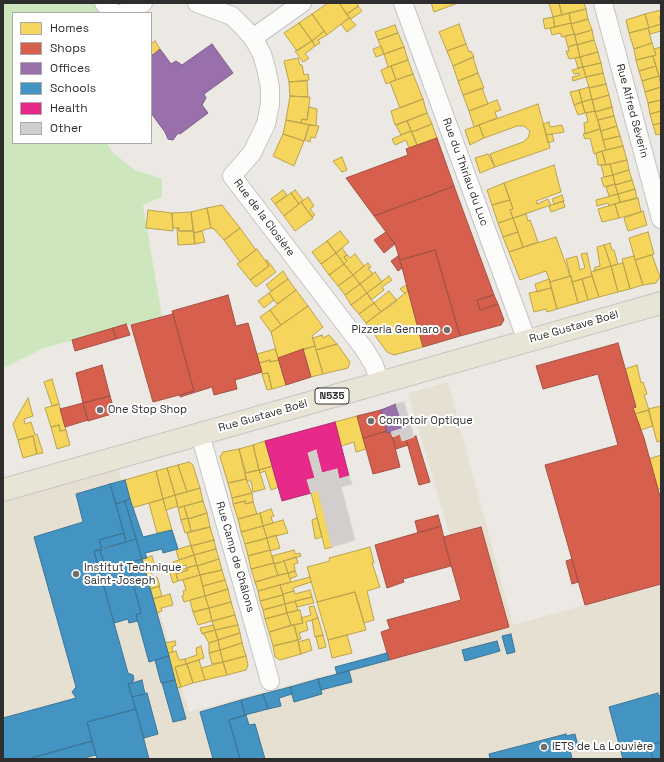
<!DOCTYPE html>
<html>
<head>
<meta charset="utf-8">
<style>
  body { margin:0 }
  #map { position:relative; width:664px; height:762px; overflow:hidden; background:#ece8e4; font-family:"Space Grotesk",sans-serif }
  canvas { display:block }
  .frame { position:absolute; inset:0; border:4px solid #2e2e2e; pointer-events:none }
  .legend { position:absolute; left:12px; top:12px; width:140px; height:132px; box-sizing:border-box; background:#fff; border:1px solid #ababab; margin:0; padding:5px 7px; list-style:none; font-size:12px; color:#2e2e2e }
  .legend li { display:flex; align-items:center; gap:8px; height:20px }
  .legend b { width:20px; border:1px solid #ababab }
</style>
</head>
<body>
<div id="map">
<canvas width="664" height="762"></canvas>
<div class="frame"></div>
<ul class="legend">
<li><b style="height:11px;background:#f6d55c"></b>Homes</li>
<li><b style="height:11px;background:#d6604d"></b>Shops</li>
<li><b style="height:11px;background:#9970ab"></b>Offices</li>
<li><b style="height:11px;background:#4393c3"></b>Schools</li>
<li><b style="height:11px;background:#e7298a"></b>Health</li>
<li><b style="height:11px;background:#d1cecb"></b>Other</li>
</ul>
</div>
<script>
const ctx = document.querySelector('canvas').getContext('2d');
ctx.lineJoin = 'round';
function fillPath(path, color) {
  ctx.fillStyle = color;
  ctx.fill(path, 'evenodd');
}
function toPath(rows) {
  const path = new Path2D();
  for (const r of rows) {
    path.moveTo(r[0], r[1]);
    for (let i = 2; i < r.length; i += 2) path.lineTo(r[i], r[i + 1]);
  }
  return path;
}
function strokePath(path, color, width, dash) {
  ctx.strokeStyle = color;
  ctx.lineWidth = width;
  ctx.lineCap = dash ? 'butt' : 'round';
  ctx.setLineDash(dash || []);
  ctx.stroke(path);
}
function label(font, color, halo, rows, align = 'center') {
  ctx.font = font + ' "Space Grotesk",sans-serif';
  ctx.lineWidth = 4;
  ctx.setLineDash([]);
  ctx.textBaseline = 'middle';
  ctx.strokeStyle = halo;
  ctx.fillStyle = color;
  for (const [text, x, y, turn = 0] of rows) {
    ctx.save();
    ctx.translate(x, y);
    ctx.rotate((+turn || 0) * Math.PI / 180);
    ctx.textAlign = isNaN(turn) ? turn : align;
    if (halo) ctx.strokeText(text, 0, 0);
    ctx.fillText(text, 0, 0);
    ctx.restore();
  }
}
fillPath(toPath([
  [448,382,513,625,661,584,661,759,3,759,3,490,115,458,189,712,476,635,449,533,408,393]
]), '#e6e0d3');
fillPath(toPath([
  [3,3,104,3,113,13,13,13,13,143,107,143,112,152,135,170,162,179,162,197,143,205,162,316,44,348,3,368]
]), '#cee6be');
const homes = toPath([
  [328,3,339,3,349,18,327,35,312,14,328,3],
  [339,3,356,3,359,6,347,14,339,3],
  [431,3,458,3,434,12,431,3],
  [549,3,559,3,562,15,553,17,549,3],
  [559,3,584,3,586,9,562,15,559,3],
  [358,6,362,11,351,19,347,14,358,6],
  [586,9,588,19,571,24,569,13,586,9],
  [661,10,661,16,659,17,661,24,649,28,645,14,661,10],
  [569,13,571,23,555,27,553,17,569,13],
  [312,14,324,31,312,41,299,23,312,14],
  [645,14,649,28,629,33,626,20,645,14],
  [553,17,555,27,545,29,543,19,553,17],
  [349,18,356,25,347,32,341,24,349,18],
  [588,19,592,30,575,35,571,24,588,19],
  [299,23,312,41,297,51,284,33,299,23],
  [571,23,574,34,562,37,560,33,552,35,550,28,571,23],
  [459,24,466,44,447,51,439,32,459,24],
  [661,24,661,31,650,34,648,28,661,24],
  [395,25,398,33,378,40,375,32,395,25],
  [648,28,652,43,634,49,629,33,648,28],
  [592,30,594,40,577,45,575,35,592,30],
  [324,31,327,35,318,40,320,43,315,46,312,41,324,31],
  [398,33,404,47,384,54,378,40,398,33],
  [574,34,577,44,568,47,565,36,574,34],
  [594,40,598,52,580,57,577,45,594,40],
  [155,41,160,49,153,55,151,54,151,44,155,41],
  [312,41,315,46,305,54,309,58,303,62,295,51,312,41],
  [652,43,656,55,636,60,634,49,652,43],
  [466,44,469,52,471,51,474,57,453,66,447,51,466,44],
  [577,44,580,57,569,59,566,51,569,51,568,47,577,44],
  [381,46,384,54,376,57,373,49,381,46],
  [404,47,408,60,388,67,384,54,404,47],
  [661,47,661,76,659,77,653,56,656,55,654,49,661,47],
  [598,52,601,63,583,67,580,57,598,52],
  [653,56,656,66,639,71,636,60,653,56],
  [473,57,478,73,458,81,453,66,473,57],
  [580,57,583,67,578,68,575,58,580,57],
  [298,58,300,65,302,65,304,75,308,74,309,80,289,82,284,61,298,58],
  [408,60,413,74,396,80,391,66,408,60],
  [601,63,603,73,586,77,583,67,601,63],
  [391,66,396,80,386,84,381,70,391,66],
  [656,66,659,76,642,81,639,71,656,66],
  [583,67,586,77,573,81,572,77,580,75,579,73,574,74,572,70,583,67],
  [478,73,484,88,463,95,458,81,478,73],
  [603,73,606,84,589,88,586,77,603,73],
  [413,74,423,99,400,108,390,82,413,74],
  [659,76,661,87,645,92,642,81,659,76],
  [307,81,308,97,290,96,289,82,307,81],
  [606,84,609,95,592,100,589,88,606,84],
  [589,87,592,99,582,102,579,90,589,87],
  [661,87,661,100,648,103,645,92,661,87],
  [482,88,488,104,469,111,463,95,482,88],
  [579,90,582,102,574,105,570,92,579,90],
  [609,95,612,107,595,112,592,100,609,95],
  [290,96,310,97,307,120,302,119,301,123,286,120,290,96],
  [423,99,427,113,395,125,391,111,423,99],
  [592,99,595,111,585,113,582,102,592,99],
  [497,100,501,110,495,112,497,118,474,127,469,111,497,100],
  [661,100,661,111,650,114,648,103,661,100],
  [582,102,585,113,578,115,574,105,582,102],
  [538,104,550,148,495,167,490,154,523,142,528,138,530,131,524,126,517,126,484,138,479,125,538,104],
  [309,107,317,109,316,126,301,123,302,119,307,120,309,107],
  [612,107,614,116,598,120,595,112,612,107],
  [595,111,600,129,585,134,584,123,588,122,586,113,595,111],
  [661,111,661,123,653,125,650,114,661,111],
  [427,113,432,124,412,132,407,121,427,113],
  [614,116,617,126,601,131,598,120,614,116],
  [286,120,309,125,304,141,283,134,286,120],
  [407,121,411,131,401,135,396,125,407,121],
  [549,122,550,127,562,125,564,132,546,135,543,124,549,122],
  [661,123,661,134,656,135,653,125,661,123],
  [432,124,437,138,417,145,412,132,432,124],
  [309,125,319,126,315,138,311,137,310,142,305,140,309,125],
  [479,125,484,138,470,145,465,130,479,125],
  [617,126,620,136,603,140,601,131,617,126],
  [600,129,606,150,594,154,590,138,585,139,583,134,600,129],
  [411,131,417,145,409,148,406,140,395,145,392,139,411,131],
  [283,134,304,141,294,166,273,156,283,134],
  [552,134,554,141,548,143,546,135,552,134],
  [620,136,623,146,606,150,603,140,620,136],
  [623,146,627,160,606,165,602,151,623,146],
  [602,151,606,165,598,165,596,153,602,151],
  [488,154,495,167,480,173,475,158,488,154],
  [342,157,347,170,342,172,333,161,342,157],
  [627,160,629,170,613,175,610,164,627,160],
  [610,164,613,175,604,177,601,165,610,164],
  [554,165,561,192,536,201,537,204,548,199,551,205,513,218,510,210,513,209,504,183,554,165],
  [629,170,632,180,615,185,613,175,629,170],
  [613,175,615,184,604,187,601,178,613,175],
  [632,180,635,189,618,194,615,185,632,180],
  [504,183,510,200,492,205,487,190,504,183],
  [615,184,618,194,609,196,606,187,615,184],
  [635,189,637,198,620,202,618,194,635,189],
  [283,190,287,195,275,204,271,199,283,190],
  [295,190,303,200,299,204,291,193,295,190],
  [291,193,299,204,284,216,275,204,291,193],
  [618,194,620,202,609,206,608,203,597,206,596,200,618,194],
  [562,195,564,201,554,204,552,199,562,195],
  [308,197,314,206,310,209,315,215,312,217,301,202,308,197],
  [638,198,641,212,619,218,615,204,638,198],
  [510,200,513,209,510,210,513,218,498,223,492,205,510,200],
  [563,201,565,207,551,212,549,206,563,201],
  [301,202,313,218,295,231,284,216,301,202],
  [615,204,619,218,602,222,598,209,615,204],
  [222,205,240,228,224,240,214,229,211,228,207,208,222,205],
  [207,208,211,228,194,233,191,212,207,208],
  [148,210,172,213,173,231,146,228,148,210],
  [643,211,647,225,628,231,624,218,643,211],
  [191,212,193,231,179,231,179,228,173,228,172,213,191,212],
  [526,214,528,221,530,220,538,242,523,247,513,218,526,214],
  [513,218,518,232,503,237,498,223,513,218],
  [177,228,179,228,179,231,193,231,195,244,178,245,177,228],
  [240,228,256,250,240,262,224,240,240,228],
  [202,231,205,242,195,244,194,233,202,231],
  [340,231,349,242,336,253,327,241,340,231],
  [518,232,523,247,509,252,503,237,518,232],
  [648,232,654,254,635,260,629,238,648,232],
  [556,237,570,276,550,282,546,271,520,280,509,252,556,237],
  [327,241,336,253,321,264,312,252,327,241],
  [610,243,612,250,614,250,618,264,611,266,604,245,610,243],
  [604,245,611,266,594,271,595,267,600,266,597,247,604,245],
  [342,248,347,255,344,257,347,261,344,264,336,253,342,248],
  [257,249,269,266,250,280,237,264,257,249],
  [336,253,344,264,329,275,321,264,336,253],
  [587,253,592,276,572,282,566,259,577,256,580,270,585,268,581,254,587,253],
  [355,254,364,266,353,275,344,264,347,261,344,257,347,255,350,258,355,254],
  [652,255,660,277,656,283,643,285,635,260,652,255],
  [634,256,643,285,630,289,622,259,634,256],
  [267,260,276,272,256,287,250,280,269,266,266,261,267,260],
  [368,263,371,267,368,268,373,274,360,284,353,275,368,263],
  [623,263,630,289,618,292,611,266,623,263],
  [344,264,353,275,338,286,329,275,344,264],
  [611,266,618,292,599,297,591,272,611,266],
  [283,271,288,279,271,291,266,285,283,271],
  [375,272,382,282,367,293,360,284,375,272],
  [353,275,360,284,345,295,338,286,353,275],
  [389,276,392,280,382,287,384,290,371,300,367,293,389,276],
  [571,276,578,303,557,309,550,282,571,276],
  [592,276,599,297,588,300,582,279,592,276],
  [288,279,296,290,277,304,269,293,288,279],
  [549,279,551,288,537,292,535,284,549,279],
  [582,279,588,300,578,303,572,282,582,279],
  [360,284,367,293,351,305,345,295,360,284],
  [406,285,408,291,405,294,400,289,406,285],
  [551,288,557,309,547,312,546,309,534,312,529,293,551,288],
  [296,290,308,306,281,325,270,310,296,290],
  [389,291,397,301,381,312,374,303,389,291],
  [408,291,423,347,394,355,387,352,366,323,408,291],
  [269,293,274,300,264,308,258,301,269,293],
  [367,293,374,303,359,314,351,305,367,293],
  [374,303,381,312,366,323,359,314,374,303],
  [308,306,323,327,312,336,315,346,278,358,271,332,308,306],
  [270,310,281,325,271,332,260,317,270,310],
  [322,335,323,338,329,335,337,344,316,350,313,338,322,335],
  [337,344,350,362,348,368,323,374,316,350,337,344],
  [315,346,323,374,311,377,303,349,315,346],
  [275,349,279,360,270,362,270,360,259,363,257,354,275,349],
  [270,360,270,362,279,360,286,385,272,389,268,373,262,374,259,363,270,360],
  [637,365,641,383,643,382,647,394,644,395,649,410,635,414,633,408,636,407,625,369,637,365],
  [268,373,272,389,267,390,262,374,268,373],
  [52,379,59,404,52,406,44,382,52,379],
  [28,398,33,416,24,419,25,424,31,422,35,435,37,434,43,453,37,454,33,436,18,440,13,424,28,398],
  [59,404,66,430,60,431,59,425,51,427,45,408,59,404],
  [661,406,661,441,657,442,648,409,661,406],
  [649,410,653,426,641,430,635,414,649,410],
  [357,416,366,449,356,452,354,442,341,446,335,422,357,416],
  [59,425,60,431,66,430,70,445,57,449,51,427,59,425],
  [33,436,37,454,23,458,18,440,33,436],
  [265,441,273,466,259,470,253,445,265,441],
  [253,445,259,470,246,473,239,449,253,445],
  [239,449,246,479,228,483,220,457,223,452,239,449],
  [661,455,661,488,658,489,649,459,661,455],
  [189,462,193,465,200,488,187,492,178,465,189,462],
  [178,465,187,492,175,495,167,468,178,465],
  [273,466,279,487,271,490,265,471,260,473,259,470,273,466],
  [167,468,175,495,163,499,156,471,167,468],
  [259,470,265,489,253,492,251,481,247,481,245,473,259,470],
  [156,471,163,499,132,508,125,480,156,471],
  [246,479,252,493,232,498,228,483,246,479],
  [200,488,203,501,178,508,175,495,200,488],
  [318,490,332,547,325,549,311,493,318,490],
  [252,493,253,502,245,504,245,501,233,504,232,498,252,493],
  [175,495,178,506,166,510,163,499,175,495],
  [163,499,172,530,157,533,149,503,163,499],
  [203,501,207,513,188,519,184,506,203,501],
  [245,501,245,504,253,502,257,514,238,519,233,504,245,501],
  [184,506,188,518,181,520,178,508,184,506],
  [271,509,274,516,271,517,273,523,263,526,260,513,271,509],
  [207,513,210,527,191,531,188,519,207,513],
  [260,513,263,526,241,532,238,519,260,513],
  [188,518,191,531,185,533,181,520,188,518],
  [317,518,322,537,315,539,312,520,317,518],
  [283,520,288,533,267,538,263,526,283,520],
  [263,526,267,538,245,544,241,532,263,526],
  [210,527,214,540,191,546,187,533,210,527],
  [276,535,280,548,270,551,267,538,276,535],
  [267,538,270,550,248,556,245,544,267,538],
  [214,540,216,549,194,555,191,546,214,540],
  [191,545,194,555,179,560,176,550,191,545],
  [370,547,374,563,372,563,380,587,367,591,374,620,364,623,355,592,317,602,307,567,330,561,329,558,370,547],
  [216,549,219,559,197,566,194,555,216,549],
  [270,550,274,563,251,569,248,556,270,550],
  [294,550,295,554,300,553,301,556,274,564,272,556,294,550],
  [194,555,197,565,187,568,186,565,175,568,173,562,194,555],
  [152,556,155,566,150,568,153,578,157,577,160,586,150,589,142,559,152,556],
  [296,557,298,563,294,564,295,571,288,573,284,561,296,557],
  [219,559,222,570,200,575,197,566,219,559],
  [284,561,288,573,278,575,274,564,284,561],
  [274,563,278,575,255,582,251,569,274,563],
  [197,565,200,575,178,581,176,574,188,570,187,568,197,565],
  [187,568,188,570,176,574,178,581,173,583,170,573,187,568],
  [222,570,225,580,203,586,200,575,222,570],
  [295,571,297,576,290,579,288,573,295,571],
  [288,573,291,582,258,591,255,582,288,573],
  [200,575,205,596,184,602,182,596,184,595,183,591,186,590,183,580,200,575],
  [310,577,311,582,293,588,294,591,283,594,280,585,310,577],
  [225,580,228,589,205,596,203,586,225,580],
  [280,585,283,595,260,601,258,591,280,585],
  [159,586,162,596,153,599,150,589,159,586],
  [228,589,231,602,209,608,205,596,228,589],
  [310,590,312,597,285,604,283,594,294,591,295,594,310,590],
  [355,592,366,630,328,640,317,602,355,592],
  [170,594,173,605,161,608,162,611,157,613,153,599,170,594],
  [283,595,285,604,263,610,260,601,283,595],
  [205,596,209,608,193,612,190,600,205,596],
  [312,597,314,603,297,607,295,601,312,597],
  [295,601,298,610,287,613,285,604,295,601],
  [231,602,235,615,212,621,209,608,231,602],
  [285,604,287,613,265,619,263,610,285,604],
  [314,606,318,618,306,622,308,630,299,633,301,639,298,640,294,625,303,623,301,618,311,615,309,607,314,606],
  [209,608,212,621,198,625,193,612,209,608],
  [300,610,303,623,291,625,287,613,300,610],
  [287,613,291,625,269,632,265,619,287,613],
  [235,615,238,625,215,630,212,621,235,615],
  [318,618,323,635,315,637,312,620,318,618],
  [213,625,215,630,202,634,200,628,213,625],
  [238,625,240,633,218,640,215,630,238,625],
  [294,625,298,640,273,646,269,632,294,625],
  [215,630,218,640,209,643,203,633,215,630],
  [240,633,242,643,220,650,218,640,240,633],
  [323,635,326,647,319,649,316,637,323,635],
  [347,635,352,653,332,658,328,640,347,635],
  [309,639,312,650,301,654,298,642,309,639],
  [218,640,220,650,209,653,209,643,218,640],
  [298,640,301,654,280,660,275,657,273,646,298,640],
  [175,641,176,645,172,647,173,652,168,653,165,643,175,641],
  [242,643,246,656,223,662,220,650,242,643],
  [201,646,204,658,186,664,185,659,197,655,196,648,201,646],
  [220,650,223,662,212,664,209,653,220,650],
  [176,651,179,660,185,659,186,664,175,667,181,687,177,688,168,653,176,651],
  [246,656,248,665,246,670,227,675,223,662,246,656],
  [199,660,205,680,193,683,187,664,199,660],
  [223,662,227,675,205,680,201,668,223,662],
  [187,664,193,683,181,687,175,667,187,664]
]);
fillPath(homes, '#f6d55c');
strokePath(homes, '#baa34e', 1);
const shops = toPath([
  [437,138,454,186,374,216,346,178,408,155,406,149,437,138],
  [454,186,494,295,477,300,480,310,498,304,504,320,501,325,460,336,435,250,400,260,395,244,374,216,454,186],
  [386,232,395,244,384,253,374,240,386,232],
  [435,250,460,336,423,347,400,260,435,250],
  [398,256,402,268,398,271,391,261,398,256],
  [228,295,236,326,248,323,262,372,235,380,237,389,214,395,212,387,180,397,180,395,194,391,172,311,228,295],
  [494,295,498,304,480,310,477,300,494,295],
  [173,314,194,391,153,402,131,325,173,314],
  [126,324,130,335,116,339,113,328,126,324],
  [113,328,116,339,75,351,72,340,113,328],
  [618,343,636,407,633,408,644,438,661,500,661,584,585,605,545,465,618,445,598,374,543,389,536,366,618,343],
  [303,349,311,377,286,385,278,358,303,349],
  [102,365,110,396,83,403,76,373,102,365],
  [110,396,115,413,88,421,83,403,110,396],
  [83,403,88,420,65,427,60,409,83,403],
  [381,410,387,431,363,438,357,416,381,410],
  [387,431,387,433,391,432,400,467,373,474,363,438,387,431],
  [400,434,402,441,406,439,408,445,396,449,393,437,400,434],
  [416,436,430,482,419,485,406,439,416,436],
  [438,515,441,526,418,533,415,521,438,515],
  [441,526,451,566,403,579,404,582,387,588,375,545,441,526],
  [481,527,509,627,389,660,381,632,390,629,387,620,461,600,443,537,481,527],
  [572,559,578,582,572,584,566,561,572,559]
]);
fillPath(shops, '#d6604d');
strokePath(shops, '#a45144', 1);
const offices = toPath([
  [212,44,233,73,204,94,206,98,202,105,208,113,180,134,178,133,173,140,168,139,165,132,151,113,151,54,153,55,160,49,171,64,176,61,182,65,212,44],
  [396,404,404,428,387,433,381,410,396,404]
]);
fillPath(offices, '#9970ab');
strokePath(offices, '#795c86', 1);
const schools = toPath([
  [125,480,130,499,116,504,110,484,125,480],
  [110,484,124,533,99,540,102,549,94,551,128,673,133,675,134,679,132,683,128,684,136,709,87,722,92,741,28,759,3,759,3,718,76,698,72,692,76,687,34,537,83,522,76,494,110,484],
  [130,499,143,537,172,530,178,549,163,553,162,549,145,553,147,558,142,559,125,501,130,499],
  [125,501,136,539,126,542,116,504,125,501],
  [124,533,126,542,102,548,99,540,124,533],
  [136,539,142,559,106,570,100,550,136,539],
  [100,550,106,570,128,564,141,613,136,615,138,621,129,623,128,619,114,623,94,551,100,550],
  [142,559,169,656,149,662,136,615,141,613,128,563,142,559],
  [511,634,515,652,507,654,502,636,511,634],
  [497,641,500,651,465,661,462,650,497,641],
  [387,653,389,660,337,674,335,667,387,653],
  [169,656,175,680,161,683,155,660,169,656],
  [349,671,352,682,321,690,318,679,349,671],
  [318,679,322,694,294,702,290,687,318,679],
  [142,680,145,694,132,697,128,684,142,680],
  [175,680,186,719,173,722,162,683,175,680],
  [290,687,292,694,279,698,281,706,268,709,263,694,290,687],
  [147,693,158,734,144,738,132,697,147,693],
  [658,693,658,696,661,695,661,742,649,745,653,759,623,759,609,707,658,693],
  [263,694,268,709,245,715,241,700,263,694],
  [241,700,245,715,229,720,240,759,213,759,200,712,241,700],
  [136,709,149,759,97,759,87,722,136,709],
  [246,715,249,725,255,724,265,759,240,759,229,720,246,715],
  [566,734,566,736,575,734,578,746,570,749,572,759,490,759,489,754,566,734],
  [92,741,96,755,80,759,28,759,92,741],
  [661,742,661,759,653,759,649,745,661,742]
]);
fillPath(schools, '#4393c3');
strokePath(schools, '#3d7596', 1);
const health = toPath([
  [335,422,349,476,339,479,337,469,322,473,316,450,308,453,315,478,307,480,311,493,282,501,265,441,335,422]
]);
fillPath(health, '#e7298a');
strokePath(health, '#b02a6e', 1);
const building = toPath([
  [404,402,414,437,402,441,400,434,393,437,391,432,404,428,396,404,404,402],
  [316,450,324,482,339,479,355,540,332,547,318,490,311,493,307,480,315,478,308,453,316,450],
  [337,469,339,479,324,482,322,473,337,469],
  [349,476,352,484,341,487,339,479,349,476]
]);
fillPath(building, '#d1cecb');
strokePath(building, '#d7d4d0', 1);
const street = toPath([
  [104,3,113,13],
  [197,3,232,16,243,27,253,38,262,54,266,68,270,87,270,104,266,124,252,153,232,176,365,350,374,365,380,383],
  [403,3,527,341],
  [603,3,661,219],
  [123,13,137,4,143,3],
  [253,38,302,3],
  [200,434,270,681]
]);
const primary = toPath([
  [3,490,661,303]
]);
strokePath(street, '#c5c4c5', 20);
strokePath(primary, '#c6c5c4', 24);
strokePath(street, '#fcfcfb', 18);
strokePath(primary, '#e8e4d6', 22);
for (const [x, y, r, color] of [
  [447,330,4,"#706f6e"],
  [100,410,4,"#706f6e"],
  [371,421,4,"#706f6e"],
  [76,574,4,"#706f6e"],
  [544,747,4,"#706f6e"]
]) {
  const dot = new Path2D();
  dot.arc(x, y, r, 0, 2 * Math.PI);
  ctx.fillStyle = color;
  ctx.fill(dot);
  strokePath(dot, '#fff', 1.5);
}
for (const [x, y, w] of [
  [332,396,34]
]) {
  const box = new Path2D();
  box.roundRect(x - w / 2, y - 8, w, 16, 3);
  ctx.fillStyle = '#fff';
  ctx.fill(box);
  strokePath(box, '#2e2e2e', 1);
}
label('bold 10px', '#2e2e2e', null, [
  ["N535",332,396]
]);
label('11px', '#2e2e2e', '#fff', [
  ["Rue Alfred Séverin",632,111,75],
  ["Rue du Thiriau du Luc",465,172,70],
  ["Rue de la Closière",264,218,53],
  ["Rue Gustave Boël",574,327,-16],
  ["Rue Gustave Boël",263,416,-16],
  ["Rue Camp de Châlons",235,557,74]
]);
label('11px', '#2e2e2e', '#fff', [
  ["Pizzeria Gennaro",439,330,"right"],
  ["One Stop Shop",108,410],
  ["Comptoir Optique",379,421],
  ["Institut Technique",84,568],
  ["Saint-Joseph",84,581],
  ["IETS de La Louvière",552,747]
], 'left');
</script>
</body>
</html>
